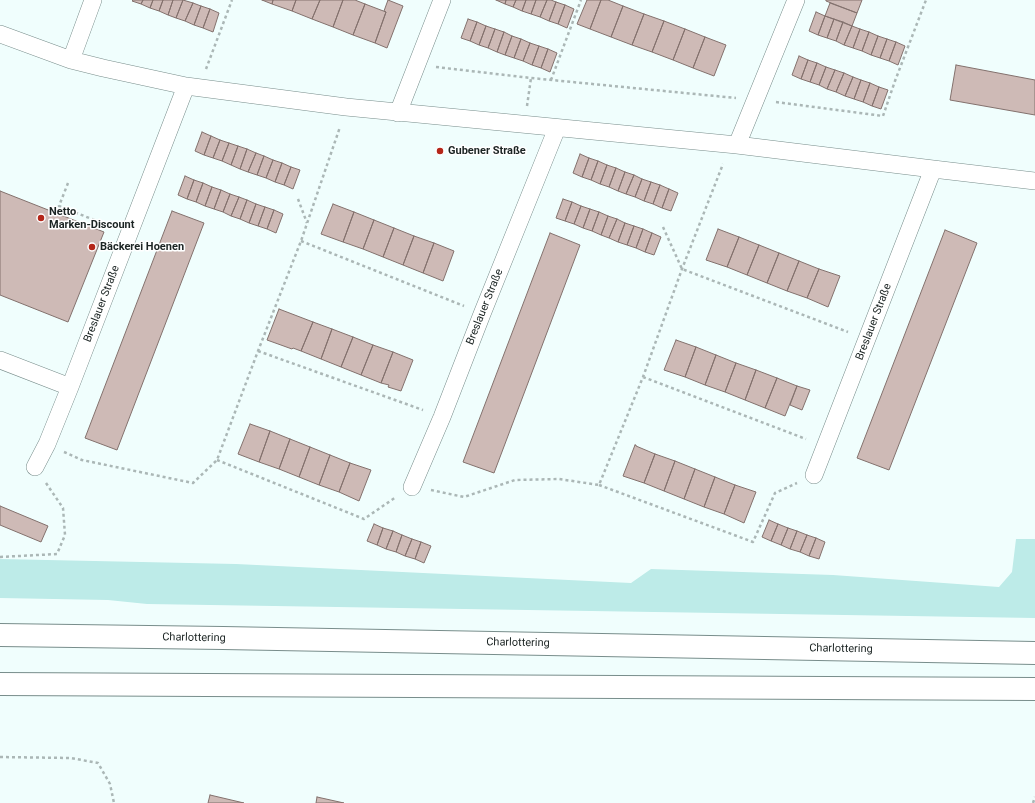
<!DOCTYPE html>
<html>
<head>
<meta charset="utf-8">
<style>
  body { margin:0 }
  canvas { display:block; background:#f0fefd }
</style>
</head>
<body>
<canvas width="1035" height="803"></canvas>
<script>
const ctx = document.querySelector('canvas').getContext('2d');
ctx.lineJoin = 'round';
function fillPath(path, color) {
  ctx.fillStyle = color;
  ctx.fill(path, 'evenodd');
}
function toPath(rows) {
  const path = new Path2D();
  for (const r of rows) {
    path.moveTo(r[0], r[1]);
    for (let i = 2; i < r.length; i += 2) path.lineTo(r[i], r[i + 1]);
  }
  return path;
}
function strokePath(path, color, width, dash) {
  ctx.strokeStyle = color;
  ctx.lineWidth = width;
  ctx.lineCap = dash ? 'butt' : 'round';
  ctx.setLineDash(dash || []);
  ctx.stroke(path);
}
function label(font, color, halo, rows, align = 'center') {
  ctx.font = font + ' Roboto,sans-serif';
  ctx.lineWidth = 3;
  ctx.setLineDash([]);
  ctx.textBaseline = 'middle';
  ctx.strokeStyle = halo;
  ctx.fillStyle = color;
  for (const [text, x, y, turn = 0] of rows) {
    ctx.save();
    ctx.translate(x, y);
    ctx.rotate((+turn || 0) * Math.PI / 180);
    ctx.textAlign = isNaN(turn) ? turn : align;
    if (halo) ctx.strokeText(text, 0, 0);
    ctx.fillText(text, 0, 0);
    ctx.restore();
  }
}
fillPath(toPath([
  [1016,539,1035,539,1035,618,147,604,108,600,0,598,0,559,236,564,631,583,651,569,833,575,999,587,1012,572]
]), '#bdebe8');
const building = toPath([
  [133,0,143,0,141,4,132,1,133,0],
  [143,0,153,0,150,8,141,4,143,0],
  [153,0,163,0,159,11,150,8,153,0],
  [163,0,173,0,168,15,159,11,163,0],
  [173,0,183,0,176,18,168,15,173,0],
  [183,0,193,3,185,21,176,18,183,0],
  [262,0,273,0,272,4,262,0],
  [273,0,296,0,292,11,272,4,273,0],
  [296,0,320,0,312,19,292,11,296,0],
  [320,0,343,0,333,27,312,19,320,0],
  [343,0,355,0,365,4,353,35,333,27,343,0],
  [388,0,403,6,387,48,375,43,386,12,384,11,388,0],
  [496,0,506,0,505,4,496,0],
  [506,0,516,0,513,7,505,4,506,0],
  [516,0,526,0,522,11,513,7,516,0],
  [526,0,536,0,531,14,522,11,526,0],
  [536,0,547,0,540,17,531,14,536,0],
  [547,0,551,0,556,2,549,21,540,17,547,0],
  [587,0,601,0,590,29,577,24,587,0],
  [601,0,608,0,623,6,611,37,590,29,601,0],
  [826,0,862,0,857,13,826,1,826,0],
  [556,2,565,5,558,24,549,21,556,2],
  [193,3,201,6,194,25,185,21,193,3],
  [830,3,857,13,852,26,825,16,830,3],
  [365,4,386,12,375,43,353,35,365,4],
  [565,5,574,9,567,28,558,24,565,5],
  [201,6,210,9,203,28,194,25,201,6],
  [623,6,644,14,632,45,611,37,623,6],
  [210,9,219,13,213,32,203,28,210,9],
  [816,12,825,16,818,35,809,31,816,12],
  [644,14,664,21,652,52,632,45,644,14],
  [825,16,834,19,827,38,818,35,825,16],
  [468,19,477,22,470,41,461,38,468,19],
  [834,19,843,22,836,41,827,38,834,19],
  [664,21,685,29,673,60,652,52,664,21],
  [477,22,486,26,479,45,470,41,477,22],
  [843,22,852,26,844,45,836,41,843,22],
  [486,26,495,29,488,48,479,45,486,26],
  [852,26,860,29,853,48,844,45,852,26],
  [495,29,504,32,497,52,488,48,495,29],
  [685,29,705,37,693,68,673,60,685,29],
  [860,29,869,32,862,51,853,48,860,29],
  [504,32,512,36,505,55,497,52,504,32],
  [869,32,878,36,871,55,862,51,869,32],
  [512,36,521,39,514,58,505,55,512,36],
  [878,36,887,39,880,58,871,55,878,36],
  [705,37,726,45,714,76,693,68,705,37],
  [521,39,530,43,523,61,514,58,521,39],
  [887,39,896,42,889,61,880,58,887,39],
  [896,42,905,46,898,65,889,61,896,42],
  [530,43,539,46,532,65,523,61,530,43],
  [539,46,548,49,541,68,532,65,539,46],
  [548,49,557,53,550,72,541,68,548,49],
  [799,56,808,60,801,79,792,75,799,56],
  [808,60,817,63,810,82,801,79,808,60],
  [817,63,826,67,819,85,810,82,817,63],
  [956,65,1035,80,1035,115,950,100,956,65],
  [826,67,835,70,827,89,819,85,826,67],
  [835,70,844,73,836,92,827,89,835,70],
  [844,73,853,77,845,96,836,92,844,73],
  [853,77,861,80,854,99,845,96,853,77],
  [861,80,870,83,863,102,854,99,861,80],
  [870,83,879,87,872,106,863,102,870,83],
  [879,87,888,90,881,109,872,106,879,87],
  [202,132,211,136,204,155,195,151,202,132],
  [211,136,220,140,213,158,204,155,211,136],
  [220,140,229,143,222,161,213,158,220,140],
  [229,143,238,146,231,165,222,161,229,143],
  [238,146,247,149,240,169,231,165,238,146],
  [247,149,256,153,248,172,240,169,247,149],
  [256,153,264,156,257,175,248,172,256,153],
  [580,154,589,158,582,177,573,173,580,154],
  [264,156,273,160,266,178,257,175,264,156],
  [589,158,598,161,591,180,582,177,589,158],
  [273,160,282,163,275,182,266,178,273,160],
  [598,161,607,165,600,184,591,180,598,161],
  [282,163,291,167,284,185,275,182,282,163],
  [607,165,616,168,609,187,600,184,607,165],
  [291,167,300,170,293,189,284,185,291,167],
  [616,168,625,172,618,191,609,187,616,168],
  [625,172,634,175,626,194,618,191,625,172],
  [634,175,642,179,635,197,626,194,634,175],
  [185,176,194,180,187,199,178,195,185,176],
  [642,179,651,182,644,201,635,197,642,179],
  [194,180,203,183,196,202,187,199,194,180],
  [651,182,660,185,653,204,644,201,651,182],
  [203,183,212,187,205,206,196,202,203,183],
  [660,185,669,189,662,208,653,204,660,185],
  [212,187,221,190,214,209,205,206,212,187],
  [669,189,678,193,671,211,662,208,669,189],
  [221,190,230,194,223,212,214,209,221,190],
  [0,191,104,232,68,322,0,295,0,191],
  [230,194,239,197,231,216,223,212,230,194],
  [239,197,247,200,240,219,231,216,239,197],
  [563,199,572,202,565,221,556,218,563,199],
  [247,200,256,204,249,223,240,219,247,200],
  [572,202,581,206,574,224,565,221,572,202],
  [256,204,265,207,258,226,249,223,256,204],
  [333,204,354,212,343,242,321,234,333,204],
  [581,206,590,209,583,228,574,224,581,206],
  [265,207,274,210,267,229,258,226,265,207],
  [590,209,599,212,592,231,583,228,590,209],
  [274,210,283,214,276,233,267,229,274,210],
  [172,211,204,223,117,450,85,438,172,211],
  [354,212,374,220,363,249,343,242,354,212],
  [599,212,608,216,601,235,592,231,599,212],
  [608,216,617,219,609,238,601,235,608,216],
  [617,219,625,223,618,242,609,238,617,219],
  [374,220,394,228,383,257,363,249,374,220],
  [625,223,634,226,627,245,618,242,625,223],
  [634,226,643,229,636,248,627,245,634,226],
  [394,228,414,236,403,265,383,257,394,228],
  [643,229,652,233,645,252,636,248,643,229],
  [718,229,739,237,727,267,706,260,718,229],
  [945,230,977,243,889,470,857,458,945,230],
  [550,233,580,245,494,473,463,462,550,233],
  [652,233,661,237,654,255,645,252,652,233],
  [414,236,434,243,423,273,403,265,414,236],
  [739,237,759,245,747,275,727,267,739,237],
  [434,243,454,251,443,281,423,273,434,243],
  [759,245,779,253,767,283,747,275,759,245],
  [779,253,799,261,787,291,767,283,779,253],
  [799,261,819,269,807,298,787,291,799,261],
  [819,269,840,276,828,307,807,298,819,269],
  [279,309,313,322,301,351,293,348,292,349,267,340,279,309],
  [313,322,332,329,321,359,301,351,313,322],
  [332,329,353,337,341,367,321,359,332,329],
  [353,337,373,345,361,375,341,367,353,337],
  [676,340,696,347,685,377,664,370,676,340],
  [373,345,393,352,381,383,361,375,373,345],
  [696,347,716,355,705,385,685,377,696,347],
  [393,352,413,360,401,391,388,387,389,385,381,383,393,352],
  [716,355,736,363,725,392,705,385,716,355],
  [736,363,756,370,745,400,725,392,736,363],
  [756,370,777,378,765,408,745,400,756,370],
  [777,378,797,386,785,416,765,408,777,378],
  [797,386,810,390,802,410,790,405,797,386],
  [250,424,270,431,259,462,238,454,250,424],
  [270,431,290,439,279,469,259,462,270,431],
  [290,439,310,447,299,477,279,469,290,439],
  [635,445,636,445,636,446,655,454,644,483,623,476,635,445],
  [310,447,330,455,319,485,299,477,310,447],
  [655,454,675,461,664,491,644,483,655,454],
  [330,455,350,463,339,492,319,485,330,455],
  [675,461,695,469,684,499,664,491,675,461],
  [350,463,371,470,359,501,339,492,350,463],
  [695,469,715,477,704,507,684,499,695,469],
  [715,477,735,485,724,514,704,507,715,477],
  [735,485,756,492,744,523,724,514,735,485],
  [0,506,48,526,41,542,0,525,0,506],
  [769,520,778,524,771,541,762,537,769,520],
  [374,524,383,528,377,545,367,541,374,524],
  [778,524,788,528,781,545,771,541,778,524],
  [383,528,393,531,386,549,377,545,383,528],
  [788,528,797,531,790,549,781,545,788,528],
  [393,531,402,535,396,552,386,549,393,531],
  [797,531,807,535,800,552,790,549,797,531],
  [402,535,412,539,405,556,396,552,402,535],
  [807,535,816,538,809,556,800,552,807,535],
  [816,538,825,542,819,559,809,556,816,538],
  [412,539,421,542,415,559,405,556,412,539],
  [421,542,431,546,424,563,415,559,421,542],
  [210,795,244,803,208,803,210,795],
  [317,797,344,803,316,803,317,797]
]);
fillPath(building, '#cebab6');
strokePath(building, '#83716d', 1);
const minor = toPath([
  [0,34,71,60,103,68,186,86,346,107,737,145,933,169,1035,181],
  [71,60,93,0],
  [398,113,442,0],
  [737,145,796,0],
  [0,360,70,387],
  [35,467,47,444,70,387,186,86],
  [814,475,933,169],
  [412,487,442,417,482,314,557,128]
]);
const trunk = toPath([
  [0,635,223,638,1035,653],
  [0,684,1035,689]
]);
strokePath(minor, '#788d8b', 18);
strokePath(trunk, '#788d8b', 24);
strokePath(toPath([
  [436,67,531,78,736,98],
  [206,69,232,0],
  [551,80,581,0],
  [776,102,883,116,895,81,926,0],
  [527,106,531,78],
  [68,183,59,206,112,227],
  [298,199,307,223],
  [663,227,682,269,848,332],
  [301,241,464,306],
  [258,351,423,410],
  [643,377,806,439],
  [64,452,82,460,193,483,217,460,258,351,301,241,340,127],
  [217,460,364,519,396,497],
  [599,485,753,542,775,493,797,483],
  [431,490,464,497,515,480,559,479,599,485,643,377,682,269,723,164],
  [0,557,57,554,65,535,63,508,46,483],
  [0,757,71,758,98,763,110,784,114,803],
  [1033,803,1035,797]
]), '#abb7b6', 2.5, [3, 3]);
strokePath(minor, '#fff', 17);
strokePath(trunk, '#fff', 22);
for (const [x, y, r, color] of [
  [440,151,4,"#b42619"],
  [41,218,4,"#b42619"],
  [92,247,4,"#b42619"]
]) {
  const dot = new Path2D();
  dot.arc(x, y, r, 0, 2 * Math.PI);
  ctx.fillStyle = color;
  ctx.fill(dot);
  strokePath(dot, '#fff', 1.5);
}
label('bold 11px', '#1b2423', '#fff', [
  ["Gubener Straße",448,151],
  ["Netto",49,212],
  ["Marken-Discount",49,225],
  ["Bäckerei Hoenen",100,247]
], 'left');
label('11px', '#1b2423', '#fff', [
  ["Breslauer Straße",102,304,-69],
  ["Breslauer Straße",485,307,-68],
  ["Breslauer Straße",874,322,-69],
  ["Charlottering",194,638,1],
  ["Charlottering",518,643,1],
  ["Charlottering",841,649,1]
]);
</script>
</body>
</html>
